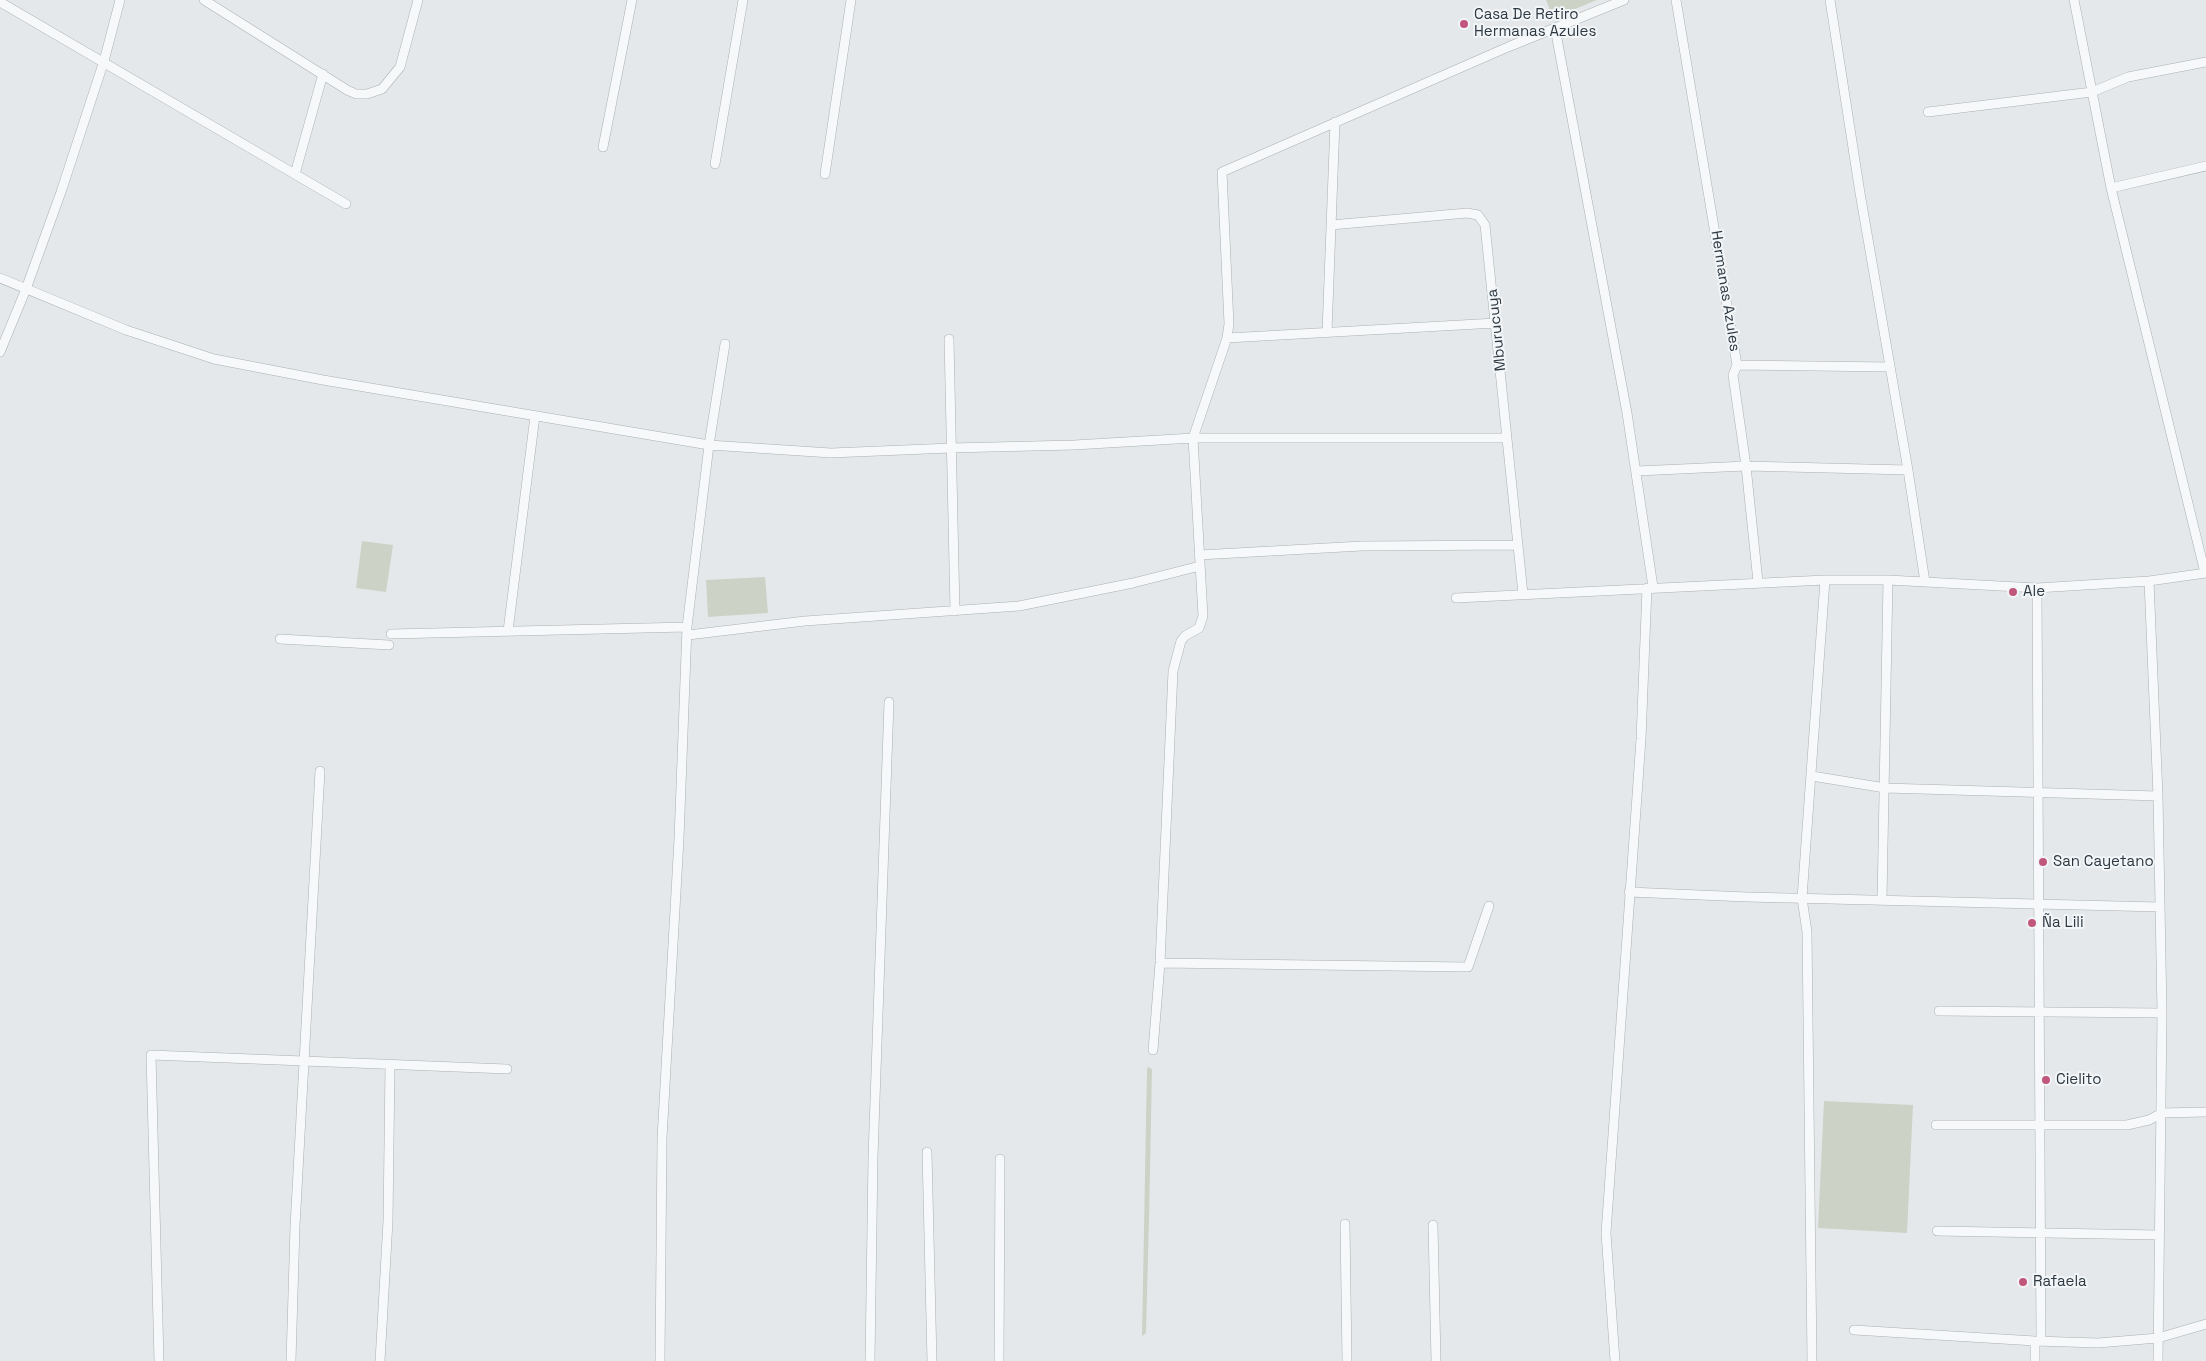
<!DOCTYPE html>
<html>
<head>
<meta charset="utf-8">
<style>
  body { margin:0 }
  canvas { display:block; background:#e4e8ea }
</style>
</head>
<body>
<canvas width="2206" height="1361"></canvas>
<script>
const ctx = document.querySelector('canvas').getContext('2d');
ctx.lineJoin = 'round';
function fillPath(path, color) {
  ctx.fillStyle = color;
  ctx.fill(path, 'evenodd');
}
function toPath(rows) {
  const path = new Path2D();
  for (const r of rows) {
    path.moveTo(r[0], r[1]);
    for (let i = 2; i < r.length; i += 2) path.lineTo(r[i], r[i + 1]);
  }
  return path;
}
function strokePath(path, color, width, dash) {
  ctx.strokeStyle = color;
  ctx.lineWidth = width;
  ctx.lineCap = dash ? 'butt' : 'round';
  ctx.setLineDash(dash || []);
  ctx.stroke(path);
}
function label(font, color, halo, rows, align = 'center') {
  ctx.font = font + ' "Space Grotesk",sans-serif';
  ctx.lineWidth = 4;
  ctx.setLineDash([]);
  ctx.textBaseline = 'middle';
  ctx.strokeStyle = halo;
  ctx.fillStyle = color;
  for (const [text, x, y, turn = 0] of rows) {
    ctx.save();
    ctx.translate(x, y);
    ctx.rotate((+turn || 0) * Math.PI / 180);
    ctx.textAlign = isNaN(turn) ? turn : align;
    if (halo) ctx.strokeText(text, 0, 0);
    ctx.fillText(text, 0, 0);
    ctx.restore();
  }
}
fillPath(toPath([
  [1546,0,1597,0,1553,18],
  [362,541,393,545,386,592,356,588],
  [765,577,768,613,708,617,706,580],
  [1148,1067,1152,1069,1149,1219,1146,1333,1142,1336,1147,1069],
  [1824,1101,1913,1105,1907,1233,1818,1228]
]), '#ccd3c6');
const minor = toPath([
  [204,0,347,90,356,94,367,94,382,89,400,67,418,0],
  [1676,0,1737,365,1733,375,1746,466,1758,582],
  [1830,0,1860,193,1908,470,1925,582],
  [2074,0,2111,188,2205,573],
  [0,2,346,204],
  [1555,28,1627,413,1653,587],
  [1928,112,2092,92,2128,77,2206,62],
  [603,147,632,0],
  [715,164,743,0],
  [295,174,323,74],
  [825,174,851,0],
  [2111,188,2206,166],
  [1331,225,1467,213,1478,215,1485,225,1523,594],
  [0,278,126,330,214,359,323,380,709,445,831,453,951,448,1074,445,1193,438,1507,438],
  [1327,332,1335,122],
  [1227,338,1496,323],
  [949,339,955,611],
  [0,352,26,289,61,192,104,61,120,0],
  [1737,365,1890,367],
  [1637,471,1746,466,1908,470],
  [1199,555,1362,546,1518,545],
  [2149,581,2158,796,2162,1013,2158,1361],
  [2037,588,2041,1341],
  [1456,598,1825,580,1888,580,2037,588,2149,581,2206,573],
  [508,631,535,416],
  [391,634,687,627],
  [688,635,805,621,1019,606,1133,583,1200,566],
  [280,639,389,645],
  [1812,776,1885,788,2158,796],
  [1629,892,1747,897,2160,907],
  [1882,900,1888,580],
  [1160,963,1468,967,1489,906],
  [1939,1011,2162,1013],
  [1153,1050,1160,963,1173,671,1181,641,1185,636,1199,628,1203,616,1193,438,1227,338,1229,324,1222,172,1508,47,1624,0],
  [1936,1125,2127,1125,2149,1120,2162,1113,2206,1112],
  [927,1152,932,1361],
  [1345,1224,1347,1361],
  [1433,1225,1436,1361],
  [1937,1231,2159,1235],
  [1854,1330,2035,1341,2098,1343,2158,1338,2206,1324],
  [2035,1341,2035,1361],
  [159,1361,151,1055,507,1069],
  [291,1361,295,1226,320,771],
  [380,1361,388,1221,390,1065],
  [660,1361,662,1138,679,839,687,627,709,445,725,344],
  [870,1361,873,1157,889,702],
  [999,1361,1000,1159],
  [1615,1361,1606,1233,1641,739,1647,588],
  [1812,1361,1807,932,1802,898,1825,580]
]);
strokePath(minor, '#a9b0b4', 10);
strokePath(minor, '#f6f8f9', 9);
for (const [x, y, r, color] of [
  [1464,24,5,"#c1577a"],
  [2013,592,5,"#c1577a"],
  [2043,862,5,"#c1577a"],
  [2032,923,5,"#c1577a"],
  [2046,1080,5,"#c1577a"],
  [2023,1282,5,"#c1577a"]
]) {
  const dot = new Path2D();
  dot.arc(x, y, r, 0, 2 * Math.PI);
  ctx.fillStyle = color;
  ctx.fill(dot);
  strokePath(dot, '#f3f6f8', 2);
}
label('15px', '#2d3841', '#f3f6f8', [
  ["Casa De Retiro",1474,15],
  ["Hermanas Azules",1474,32],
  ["Ale",2023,592],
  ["San Cayetano",2053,862],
  ["Ña Lili",2042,923],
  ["Cielito",2056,1080],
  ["Rafaela",2033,1282]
], 'left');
label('15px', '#2d3841', '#f3f6f8', [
  ["Hermanas Azules",1725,291,81],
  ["Mburucuya",1497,330,-96]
]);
</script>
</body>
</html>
